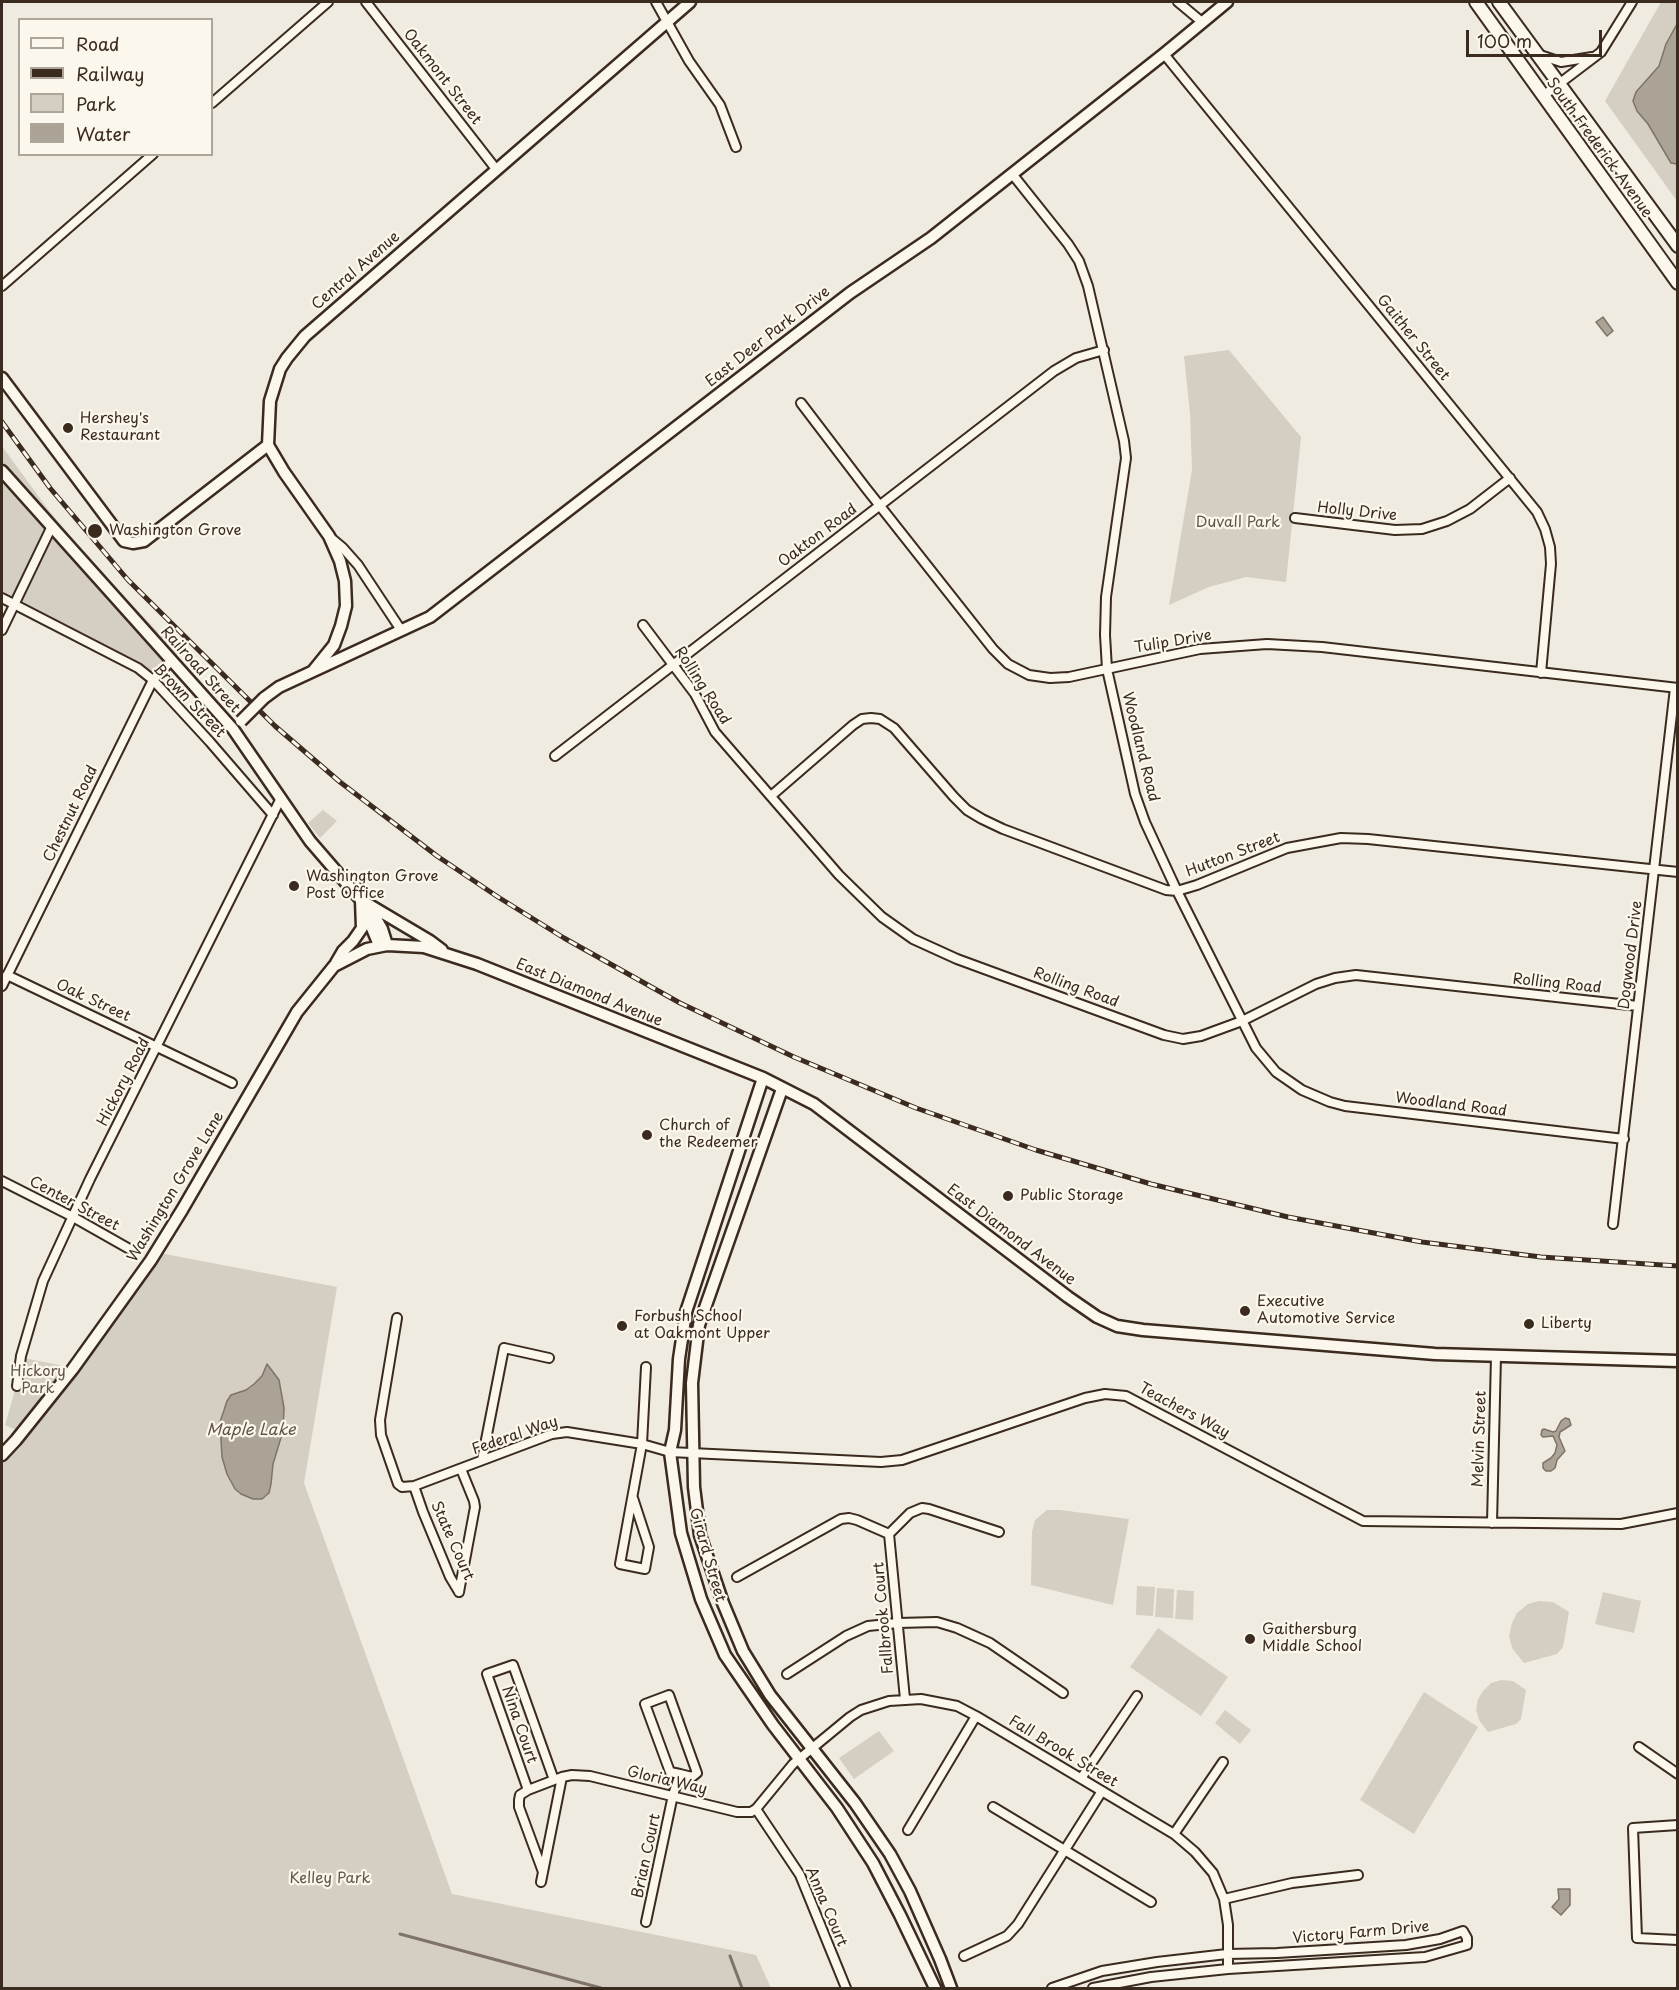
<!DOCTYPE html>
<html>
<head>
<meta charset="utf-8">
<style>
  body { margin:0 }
  #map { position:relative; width:1679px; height:1990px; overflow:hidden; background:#f0ebe0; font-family:"Playpen Sans",sans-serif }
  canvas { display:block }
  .frame { position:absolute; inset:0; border:3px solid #3b2a1e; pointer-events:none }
  .legend { position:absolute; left:18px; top:18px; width:195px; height:138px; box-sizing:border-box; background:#fbf7ec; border:2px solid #aea59a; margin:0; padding:8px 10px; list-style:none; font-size:18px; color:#3b2a1e }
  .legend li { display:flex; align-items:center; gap:12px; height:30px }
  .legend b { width:30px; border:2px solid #aea59a }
  .scale { position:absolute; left:1466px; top:30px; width:136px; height:27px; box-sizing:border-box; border:3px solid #3b2a1e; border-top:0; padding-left:8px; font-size:18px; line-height:21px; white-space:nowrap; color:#3b2a1e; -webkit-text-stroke:4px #fbf7ec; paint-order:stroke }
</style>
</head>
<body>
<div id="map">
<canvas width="1679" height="1990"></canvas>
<div class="frame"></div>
<ul class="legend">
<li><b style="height:8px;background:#fbf7ec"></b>Road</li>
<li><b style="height:8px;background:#3b2a1e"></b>Railway</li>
<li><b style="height:16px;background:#d5cec3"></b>Park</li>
<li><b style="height:16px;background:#aca397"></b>Water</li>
</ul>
<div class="scale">100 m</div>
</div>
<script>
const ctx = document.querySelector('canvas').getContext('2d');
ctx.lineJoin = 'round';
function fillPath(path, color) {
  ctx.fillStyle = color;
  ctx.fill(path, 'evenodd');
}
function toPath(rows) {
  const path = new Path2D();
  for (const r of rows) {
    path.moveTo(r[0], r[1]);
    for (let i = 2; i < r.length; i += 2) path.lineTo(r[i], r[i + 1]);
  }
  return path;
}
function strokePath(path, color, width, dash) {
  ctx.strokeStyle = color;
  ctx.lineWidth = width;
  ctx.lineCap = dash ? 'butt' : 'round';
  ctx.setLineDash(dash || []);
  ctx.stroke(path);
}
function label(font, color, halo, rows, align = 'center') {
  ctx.font = font + ' "Playpen Sans",sans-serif';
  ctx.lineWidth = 4.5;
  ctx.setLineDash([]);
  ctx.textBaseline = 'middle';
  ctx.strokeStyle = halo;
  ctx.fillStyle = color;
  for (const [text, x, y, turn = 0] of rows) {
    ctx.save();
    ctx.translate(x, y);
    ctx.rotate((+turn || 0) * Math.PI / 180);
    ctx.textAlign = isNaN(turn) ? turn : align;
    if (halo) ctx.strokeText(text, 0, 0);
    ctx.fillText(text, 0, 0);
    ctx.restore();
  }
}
fillPath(toPath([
  [1661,2,1677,2,1677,201,1605,101],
  [1229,350,1301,437,1286,582,1246,577,1209,587,1169,605,1192,470,1190,414,1184,356],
  [2,446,47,508,96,567,179,654,154,674,2,595],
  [323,810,337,821,320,838,308,823],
  [160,1253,337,1287,304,1483,452,1894,756,1955,771,1988,2,1988,2,1464,38,1423,99,1341],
  [271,1372,279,1380,284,1415,283,1431,273,1464,271,1489,266,1497,227,1474,222,1457,220,1422,223,1409,231,1396,246,1390,262,1376],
  [24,1358,59,1365,69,1371,22,1433,5,1425],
  [1047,1510,1060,1510,1129,1519,1113,1605,1031,1585,1032,1532,1035,1520],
  [1137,1586,1155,1587,1153,1616,1136,1615],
  [1157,1588,1174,1589,1173,1618,1155,1617],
  [1177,1590,1194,1591,1193,1620,1175,1619],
  [1603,1592,1641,1601,1634,1633,1595,1624],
  [1539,1601,1553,1602,1569,1612,1563,1647,1557,1654,1524,1663,1512,1648,1509,1636,1512,1623,1517,1613,1528,1604],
  [1158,1628,1228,1677,1201,1716,1130,1667],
  [1501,1680,1513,1681,1526,1690,1521,1719,1516,1724,1488,1732,1479,1720,1476,1710,1478,1699,1483,1691,1491,1683],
  [1424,1692,1478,1727,1414,1834,1360,1800],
  [1225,1710,1251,1730,1240,1744,1215,1723],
  [879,1731,894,1751,854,1779,839,1758]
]), '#d5cec3');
const water = toPath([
  [1677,24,1677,164,1671,163,1648,124,1637,111,1633,101,1636,92,1659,66,1666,44,1677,24],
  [1603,317,1613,331,1607,336,1596,322,1603,317],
  [267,1364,279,1380,284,1408,283,1431,273,1464,271,1484,269,1493,262,1499,253,1499,241,1494,235,1489,227,1474,222,1457,220,1422,227,1401,231,1395,246,1390,254,1384,262,1376,267,1364],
  [1565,1418,1569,1419,1571,1425,1560,1432,1559,1437,1565,1451,1557,1460,1555,1468,1551,1471,1546,1471,1543,1468,1543,1463,1551,1458,1555,1453,1557,1445,1553,1436,1543,1437,1541,1435,1542,1430,1544,1429,1553,1432,1556,1431,1561,1421,1565,1418],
  [1558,1889,1570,1889,1570,1905,1561,1915,1552,1907,1559,1899,1558,1889]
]);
fillPath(water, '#aca397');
strokePath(water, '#7f7367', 1.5);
strokePath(toPath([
  [400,1934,601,1988],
  [730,1956,742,1988]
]), '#7f7367', 3);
const street = toPath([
  [366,2,496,169],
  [656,2,689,61,720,105,736,147],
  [1178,2,1202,22],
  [1164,54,1537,512,1545,529,1550,547,1551,564,1541,673],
  [1540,55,1561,62,1592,57],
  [1543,96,1601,52,1632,2],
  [212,103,328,2],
  [1013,175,1068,244,1079,261,1088,286,1124,441,1126,458,1106,597,1105,635,1107,669,1135,794,1145,822,1177,891,1256,1048,1276,1072,1302,1090,1330,1102,1345,1106,1624,1139],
  [2,286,153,154],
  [801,403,865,487,993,649,1008,664,1029,675,1050,678,1069,677,1200,649,1267,644,1322,647,1678,688],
  [1295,518,1395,530,1422,529,1447,521,1470,509,1510,478],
  [330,537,342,547,358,565,401,630],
  [2,598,138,668,153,680,210,742,273,815],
  [643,625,695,694,715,732,839,875,882,917,913,939,957,959,1164,1035,1183,1039,1201,1036,1242,1021,1316,984,1335,978,1356,975,1638,1006],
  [2,630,51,528],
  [555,756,1054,371,1076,358,1104,350],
  [771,796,853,725,862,719,871,718,880,719,894,728,954,797,967,810,982,819,1003,829,1166,890,1177,891,1197,885,1287,848,1341,838,1368,839,1678,872],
  [7,975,232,1083],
  [2,986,153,680,172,660],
  [2,1181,73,1217,133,1251],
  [1613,1224,1675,688],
  [397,1318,380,1420,381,1435,398,1484,402,1487,414,1486,552,1434,567,1432,642,1444,670,1452,881,1462,902,1460,1085,1398,1105,1394,1126,1396,1363,1521,1621,1524,1678,1513],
  [17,1386,21,1356,43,1281,90,1179,280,800],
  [482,1460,504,1348,549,1358],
  [414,1486,423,1512,450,1577,459,1592],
  [633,1498,649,1547,645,1569,620,1564,642,1444,646,1367],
  [1492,1523,1496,1356],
  [889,1534,905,1699],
  [889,1534,910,1513,922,1508,929,1509,999,1532],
  [737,1577,841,1519,849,1518,857,1520,889,1534],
  [459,1592,475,1507,474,1501,461,1469],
  [787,1674,846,1636,868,1626,898,1623,937,1622,957,1628,990,1643,1063,1693],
  [1639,1747,1678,1774],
  [1082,1777,1137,1696],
  [528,1790,487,1674,513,1665,554,1780],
  [993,1807,1151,1902],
  [756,1809,800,1875,846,1988],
  [1678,1825,1633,1828,1637,1938,1678,1940],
  [908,1830,976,1716],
  [1174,1834,1223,1762],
  [543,1872,519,1807,519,1800,520,1795,528,1790,562,1777,572,1775,590,1776,737,1812,751,1812,756,1809,793,1764,850,1717,861,1710,889,1701,921,1699,957,1706,976,1716,1174,1834,1195,1852,1213,1873,1224,1899,1228,1925,1228,1969],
  [541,1882,562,1777],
  [1224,1899,1292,1883,1358,1875],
  [646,1922,673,1795,680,1774,692,1777,697,1773,669,1695,645,1704,670,1772,680,1774],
  [964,1956,1007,1936,1018,1924,1102,1791],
  [1052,1988,1102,1971,1157,1962,1227,1954,1277,1953,1406,1945,1440,1939,1463,1931,1467,1938,1467,1945,1425,1957,1228,1969,1151,1977,1093,1988]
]);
const secondary = toPath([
  [2,378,124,541,133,543,144,541,268,445],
  [2,471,233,729,310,841,361,900,430,941,442,950],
  [313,671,334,645,341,626,346,606,345,581,340,561,329,536,284,472,268,445,270,401,280,369,287,358,305,336,690,2],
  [264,698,279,687,430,617,850,293,931,238,1164,54,1227,2],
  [370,908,382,929,387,945],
  [364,909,379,945],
  [336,963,343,951,353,941,362,928,361,900],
  [763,1078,686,1312,679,1359,675,1430,670,1452,681,1533,701,1599,725,1655,773,1725,837,1808,873,1863,900,1915,935,1988],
  [782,1089,699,1325,692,1383,694,1487,700,1535,723,1603,743,1651,770,1695,855,1803,890,1854,910,1891,940,1959,951,1988],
  [2,1455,16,1440,72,1370,151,1260,182,1210,297,1012,334,966,367,949,387,945,424,947,477,964,763,1078,814,1104,1068,1297,1097,1317,1117,1326,1143,1330,1435,1354,1678,1361]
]);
const primary = toPath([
  [1476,2,1678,283],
  [1499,2,1678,246]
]);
strokePath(street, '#3b2a1e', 12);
strokePath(secondary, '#3b2a1e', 15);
strokePath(primary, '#3b2a1e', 16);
strokePath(street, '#fbf7ec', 8);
strokePath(secondary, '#fbf7ec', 10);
strokePath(primary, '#fbf7ec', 12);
const rail = toPath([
  [2,422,50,488,128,580,275,726,340,782,437,856,498,897,564,938,680,1003,794,1057,916,1108,1036,1150,1151,1184,1288,1217,1422,1242,1541,1257,1678,1266]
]);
strokePath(rail, '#3b2a1e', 5);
strokePath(rail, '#fbf7ec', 3, [9]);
const secondaryBridge = toPath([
  [241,721,264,698]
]);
strokePath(secondaryBridge, '#3b2a1e', 15, []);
strokePath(secondaryBridge, '#fbf7ec', 10);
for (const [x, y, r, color] of [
  [68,428,6,"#3b2a1e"],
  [95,531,8,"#3b2a1e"],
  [294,886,6,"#3b2a1e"],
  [647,1135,6,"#3b2a1e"],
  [1008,1196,6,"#3b2a1e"],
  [1245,1311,6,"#3b2a1e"],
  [1529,1324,6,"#3b2a1e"],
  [622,1326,6,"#3b2a1e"],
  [1250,1639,6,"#3b2a1e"]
]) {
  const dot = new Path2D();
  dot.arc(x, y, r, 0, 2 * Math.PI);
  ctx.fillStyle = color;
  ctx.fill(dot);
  strokePath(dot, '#fbf7ec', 2);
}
label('15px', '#3b2a1e', '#fbf7ec', [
  ["Oakmont Street",442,77,52],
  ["South Frederick Avenue",1599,148,54],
  ["Central Avenue",356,271,-41],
  ["East Deer Park Drive",768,337,-38],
  ["Gaither Street",1413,338,51],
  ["Holly Drive",1357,512,6],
  ["Oakton Road",818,536,-37],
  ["Tulip Drive",1173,642,-10],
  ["Railroad Street",200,670,48],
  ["Rolling Road",702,686,57],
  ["Brown Street",189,701,46],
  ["Woodland Road",1140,747,76],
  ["Chestnut Road",71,814,-64],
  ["Hutton Street",1233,855,-21],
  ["Dogwood Drive",1631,955,-83],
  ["Rolling Road",1557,984,6],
  ["Rolling Road",1076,988,20],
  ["East Diamond Avenue",589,993,22],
  ["Oak Street",93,1001,25],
  ["Hickory Road",124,1082,-63],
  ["Woodland Road",1451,1105,7],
  ["Washington Grove Lane",176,1187,-59],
  ["Center Street",74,1204,28],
  ["East Diamond Avenue",1011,1235,37],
  ["Teachers Way",1184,1411,28],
  ["Federal Way",515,1436,-19],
  ["Melvin Street",1480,1439,-88],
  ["State Court",452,1541,66],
  ["Girard Street",707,1555,74],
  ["Fallbrook Court",884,1618,-95],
  ["Nina Court",519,1725,71],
  ["Fall Brook Street",1063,1752,31],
  ["Gloria Way",667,1781,13],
  ["Brian Court",647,1856,-78],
  ["Anna Court",826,1907,67],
  ["Victory Farm Drive",1361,1933,-5]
]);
label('15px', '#3b2a1e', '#fbf7ec', [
  ["Hershey's",80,419],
  ["Restaurant",80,436],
  ["Washington Grove",109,531],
  ["Washington Grove",306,877],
  ["Post Office",306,894],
  ["Church of",659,1126],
  ["the Redeemer",659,1143],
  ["Public Storage",1020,1196],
  ["Executive",1257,1302],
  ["Automotive Service",1257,1319],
  ["Forbush School",634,1317],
  ["at Oakmont Upper",634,1334],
  ["Liberty",1541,1324],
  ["Gaithersburg",1262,1630],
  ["Middle School",1262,1647]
], 'left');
label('15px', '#625347', '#fbf7ec', [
  ["Duvall Park",1238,523],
  ["Hickory",38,1372],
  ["Park",38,1389],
  ["Kelley Park",330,1879]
]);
label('italic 16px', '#635448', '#fbf7ec', [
  ["Maple Lake",251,1431]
]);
</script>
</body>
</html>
